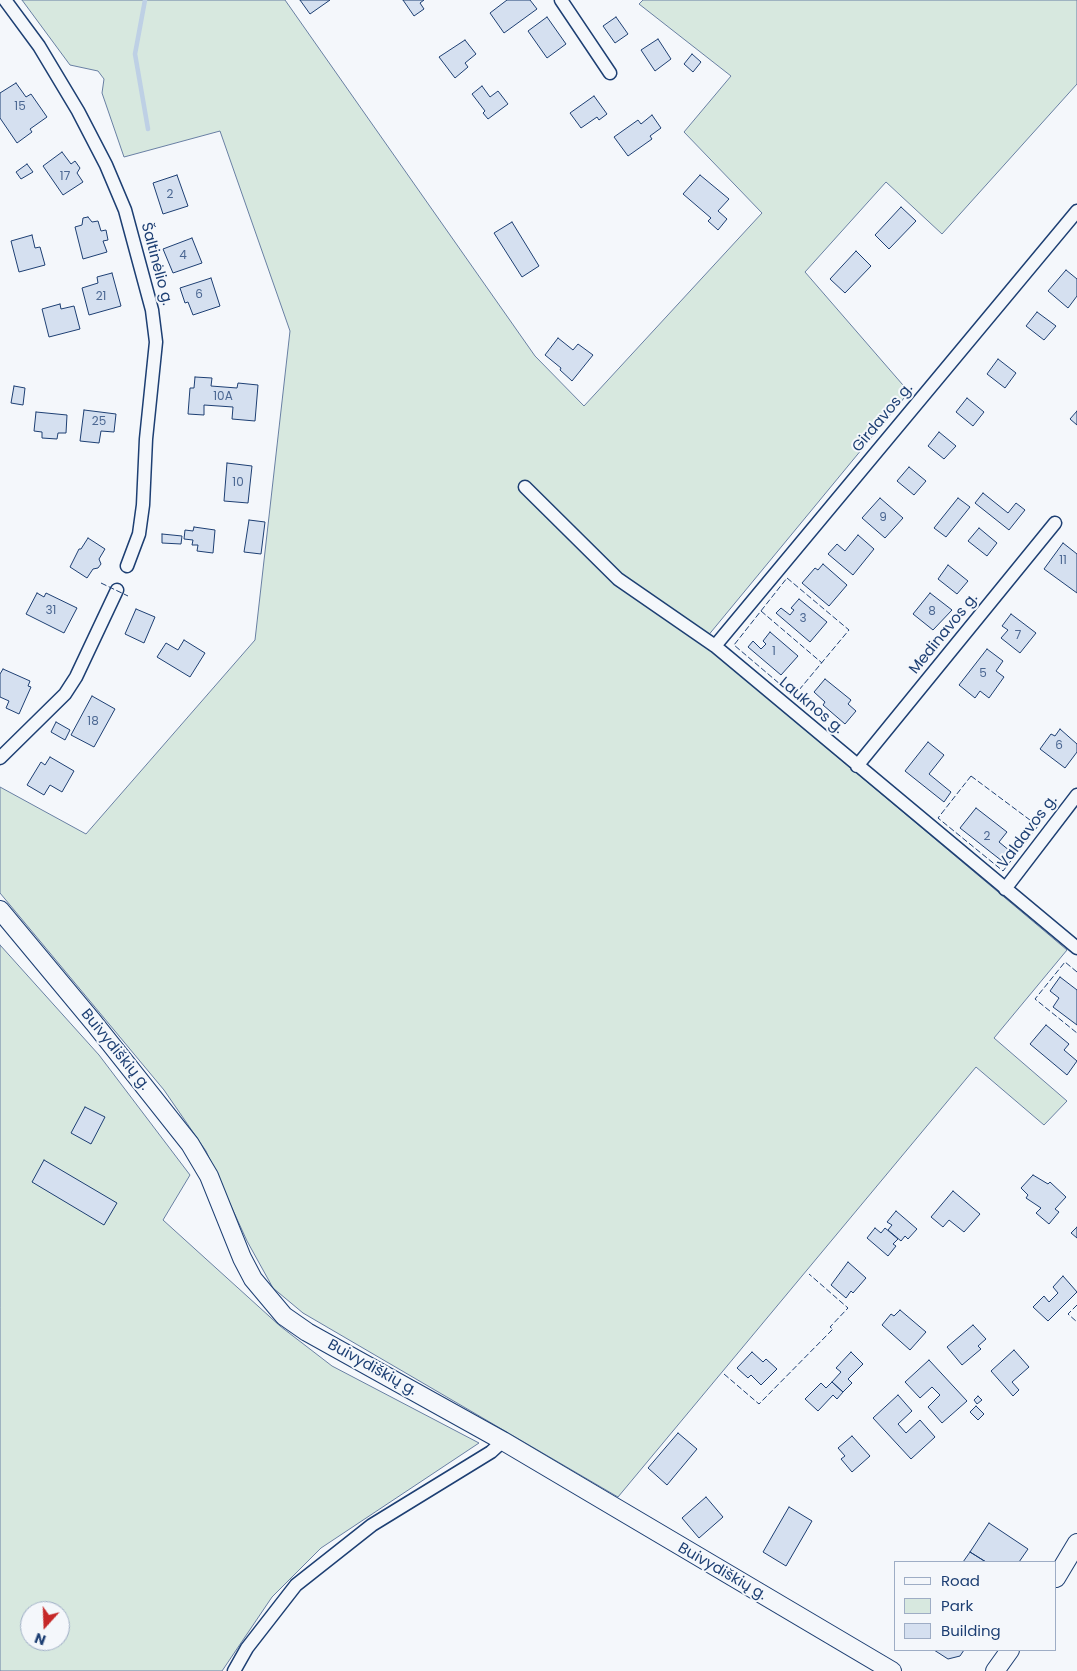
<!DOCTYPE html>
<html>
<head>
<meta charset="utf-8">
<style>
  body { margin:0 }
  #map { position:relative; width:1077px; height:1671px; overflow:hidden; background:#f4f7fb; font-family:Poppins,sans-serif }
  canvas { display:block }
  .legend { position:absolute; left:894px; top:1561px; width:162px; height:90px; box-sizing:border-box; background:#f4f7fb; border:1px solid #9eadc5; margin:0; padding:6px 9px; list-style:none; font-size:15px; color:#1d3f73 }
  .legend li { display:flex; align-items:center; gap:10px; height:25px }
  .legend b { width:25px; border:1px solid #9eadc5 }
  .north { position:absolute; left:20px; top:1601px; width:50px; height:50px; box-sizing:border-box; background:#f4f7fb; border:1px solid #9eadc5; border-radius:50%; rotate:200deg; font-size:14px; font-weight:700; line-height:20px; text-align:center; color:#1d3f73 }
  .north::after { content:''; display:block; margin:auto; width:18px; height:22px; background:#c62828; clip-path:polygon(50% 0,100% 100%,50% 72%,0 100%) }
</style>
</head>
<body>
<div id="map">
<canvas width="1077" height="1671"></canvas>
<ul class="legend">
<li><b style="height:6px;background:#f4f7fb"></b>Road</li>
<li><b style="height:14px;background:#d7e8df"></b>Park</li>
<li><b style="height:14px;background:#d5e0f0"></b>Building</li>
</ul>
<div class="north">N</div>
</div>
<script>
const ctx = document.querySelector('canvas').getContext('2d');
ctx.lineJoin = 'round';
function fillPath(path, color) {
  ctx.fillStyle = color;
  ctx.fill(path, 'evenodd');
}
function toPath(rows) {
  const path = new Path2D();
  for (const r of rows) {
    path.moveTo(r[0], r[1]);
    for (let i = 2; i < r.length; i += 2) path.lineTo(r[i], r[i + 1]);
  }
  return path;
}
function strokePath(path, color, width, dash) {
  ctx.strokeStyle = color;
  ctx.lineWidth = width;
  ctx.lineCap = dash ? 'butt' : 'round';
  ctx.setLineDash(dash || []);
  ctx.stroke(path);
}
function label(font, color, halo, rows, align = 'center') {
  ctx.font = font + ' Poppins,sans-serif';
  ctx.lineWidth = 4;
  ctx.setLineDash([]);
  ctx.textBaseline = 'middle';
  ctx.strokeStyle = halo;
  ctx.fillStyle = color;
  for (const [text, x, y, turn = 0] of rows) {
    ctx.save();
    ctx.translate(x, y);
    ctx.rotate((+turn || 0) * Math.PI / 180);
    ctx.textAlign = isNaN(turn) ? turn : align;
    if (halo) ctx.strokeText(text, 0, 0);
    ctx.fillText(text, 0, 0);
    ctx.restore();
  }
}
const green = toPath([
  [22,0,285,0,535,356,584,406,762,213,684,132,731,76,639,4,643,0,1077,0,1077,84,942,234,886,182,805,272,909,392,702,643,1067,950,994,1038,1067,1101,1044,1125,976,1067,618,1497,303,1313,273,1288,247,1241,206,1151,164,1090,0,893,0,787,86,834,255,640,290,331,220,131,124,157,102,93,104,79,98,71,70,65,22,0],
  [0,945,99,1055,190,1175,163,1220,280,1326,332,1366,479,1443,321,1548,272,1597,222,1671,0,1671,0,945],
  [30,1611,60,1611,60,1641,30,1641,30,1611]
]);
fillPath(green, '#d7e8df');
strokePath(green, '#687fa3', 1);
strokePath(toPath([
  [145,0,135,54,148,129]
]), '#bed0e5', 4.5);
const building = toPath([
  [300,0,330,0,310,14,300,0],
  [403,0,424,0,420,3,424,9,414,16,403,0],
  [507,0,530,0,537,9,504,33,490,13,507,0],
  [547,17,566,44,547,58,528,31,547,17],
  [616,17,628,34,615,43,603,26,616,17],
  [658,39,671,59,655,71,641,50,658,39],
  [465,40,476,54,465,63,468,67,455,78,439,57,465,40],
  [692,54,701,62,693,72,684,64,692,54],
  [16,83,26,97,31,94,47,117,30,129,32,132,17,143,0,118,0,93,16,83],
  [482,86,490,97,498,91,508,104,488,119,483,113,485,111,472,94,482,86],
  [594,96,607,114,599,120,597,117,581,128,570,113,594,96],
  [652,115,661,128,650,136,652,139,628,156,614,137,638,120,641,124,652,115],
  [62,152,71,164,75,161,80,168,77,173,83,182,63,195,43,166,62,152],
  [27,164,33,172,21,179,16,172,27,164],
  [177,175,188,206,163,214,153,183,177,175],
  [700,175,729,199,718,211,727,219,718,230,708,221,711,218,683,194,700,175],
  [901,207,916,221,889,249,875,235,901,207],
  [88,217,92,222,98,221,101,231,106,230,108,240,103,241,107,252,83,259,75,227,82,225,83,218,88,217],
  [512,222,539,266,522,277,494,233,512,222],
  [32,235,35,248,40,247,45,265,19,272,11,241,32,235],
  [192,238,202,263,173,273,163,249,192,238],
  [856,251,871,266,845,293,830,279,856,251],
  [1066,270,1077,279,1077,296,1068,308,1048,291,1066,270],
  [112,273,121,306,89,315,82,288,98,283,97,277,112,273],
  [211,278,220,306,193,315,188,302,185,303,180,288,211,278],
  [60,304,61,309,74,306,80,329,49,337,42,309,60,304],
  [1037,312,1056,326,1044,340,1026,326,1037,312],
  [558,338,573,350,578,344,593,355,572,381,560,370,561,368,545,355,558,338],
  [998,359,1016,373,1005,388,987,374,998,359],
  [195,377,212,378,211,386,237,388,238,383,258,385,255,421,232,419,233,407,204,405,204,415,188,414,190,388,194,388,195,377],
  [14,386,25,388,23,405,11,403,14,386],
  [967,398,984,412,973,426,956,412,967,398],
  [84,410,116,414,114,432,101,431,99,443,80,441,84,410],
  [1077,411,1077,425,1070,419,1077,411],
  [36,412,67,415,66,433,58,433,57,439,42,438,42,432,34,431,36,412],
  [939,432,956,446,944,459,928,446,939,432],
  [227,463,252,466,248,503,224,501,227,463],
  [909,467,926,481,914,495,897,481,909,467],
  [983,493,1008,513,1016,503,1025,510,1009,530,975,503,983,493],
  [880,498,903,518,885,538,862,518,880,498],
  [958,498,970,507,946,537,934,528,958,498],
  [249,520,265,522,261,554,244,552,249,520],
  [194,527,215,530,213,553,197,551,198,545,192,545,193,540,184,539,185,530,193,531,194,527],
  [979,528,997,543,987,556,968,541,979,528],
  [162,534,182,536,181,544,162,543,162,534],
  [858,535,874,549,853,575,828,554,837,544,845,551,858,535],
  [88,538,105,549,99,559,101,564,98,568,93,569,87,578,70,567,79,549,81,549,88,538],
  [1063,543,1077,554,1077,593,1044,569,1063,543],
  [823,564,847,585,829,606,802,583,815,568,818,570,823,564],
  [948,565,968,581,957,594,938,579,948,565],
  [37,593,44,597,46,593,77,608,64,633,26,614,37,593],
  [930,593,952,610,933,630,913,614,930,593],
  [799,599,827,622,810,642,776,613,781,608,790,615,794,610,791,608,799,599],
  [136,609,155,617,144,643,125,634,136,609],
  [1011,614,1036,633,1020,653,1001,638,1008,630,1002,626,1011,614],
  [770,632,798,656,781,675,748,647,753,641,761,649,766,644,763,641,770,632],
  [184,640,205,653,190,677,157,657,166,643,178,650,184,640],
  [987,649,1003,661,996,671,1004,677,989,698,980,691,975,698,959,685,987,649],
  [3,669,30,681,28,686,31,687,19,714,6,708,9,701,0,697,0,674,3,669],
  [825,679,851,700,848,704,856,711,845,724,823,705,825,702,814,692,825,679],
  [92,696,115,709,94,747,71,735,92,696],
  [56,722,70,730,65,740,51,732,56,722],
  [1060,729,1077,744,1077,752,1065,768,1040,749,1051,734,1055,736,1060,729],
  [928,742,944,755,929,774,951,792,944,802,905,771,928,742],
  [50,757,74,771,62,792,50,785,44,795,27,785,41,762,45,765,50,757],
  [976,808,1007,832,999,842,1010,851,1002,861,960,828,976,808],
  [1060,977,1077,990,1077,1025,1053,1007,1059,998,1050,991,1060,977],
  [1046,1025,1069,1044,1064,1050,1077,1061,1067,1075,1030,1044,1046,1025],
  [85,1107,105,1117,91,1144,71,1133,85,1107],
  [44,1160,117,1203,104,1225,32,1182,44,1160],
  [1033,1175,1048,1184,1050,1182,1066,1197,1055,1209,1059,1212,1049,1224,1036,1213,1041,1208,1026,1198,1028,1195,1021,1188,1033,1175],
  [953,1191,980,1214,964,1232,949,1220,943,1227,931,1217,953,1191],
  [896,1211,917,1229,908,1239,905,1236,901,1241,888,1230,892,1225,887,1222,896,1211],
  [1077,1227,1077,1238,1071,1233,1077,1227],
  [875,1228,881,1233,885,1228,898,1239,893,1244,896,1246,888,1256,867,1238,875,1228],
  [848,1262,866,1278,853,1293,851,1291,846,1298,831,1285,848,1262],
  [1063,1276,1077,1292,1048,1321,1033,1307,1044,1296,1049,1302,1058,1293,1053,1287,1063,1276],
  [900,1310,926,1332,910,1350,882,1325,891,1314,894,1316,900,1310],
  [973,1325,986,1339,978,1346,981,1349,962,1365,947,1347,973,1325],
  [1014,1350,1029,1367,1012,1382,1019,1390,1013,1396,991,1371,1014,1350],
  [752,1352,763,1362,766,1359,777,1369,761,1385,751,1375,748,1378,737,1368,752,1352],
  [851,1352,863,1364,848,1379,852,1383,843,1392,832,1382,841,1372,836,1368,851,1352],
  [929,1360,967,1401,942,1423,928,1407,940,1395,932,1387,920,1398,905,1382,929,1360],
  [832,1382,843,1392,837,1399,833,1395,818,1411,805,1399,821,1383,826,1388,832,1382],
  [898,1395,912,1411,898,1424,906,1433,920,1420,935,1437,911,1459,873,1418,898,1395],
  [978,1396,982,1400,977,1404,974,1400,978,1396],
  [976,1406,984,1414,978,1420,970,1412,976,1406],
  [678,1433,697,1449,667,1485,648,1468,678,1433],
  [852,1436,870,1456,852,1472,841,1459,845,1456,838,1448,852,1436],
  [706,1497,723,1517,699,1538,682,1518,706,1497],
  [789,1507,812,1521,786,1566,763,1552,789,1507],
  [989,1523,1028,1549,1019,1562,986,1562,970,1552,989,1523],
  [970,1552,986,1562,963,1562,970,1552],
  [934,1650,964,1650,960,1656,948,1659,934,1650]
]);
fillPath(building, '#d5e0f0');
strokePath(building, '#1d3f73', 1);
const street = toPath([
  [5,0,39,46,78,111,106,165,125,210,152,310,156,342,146,439,143,505,139,534,127,566],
  [561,0,610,73],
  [525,487,618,579,715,646,1077,948],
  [715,646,1077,211],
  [0,758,65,694,76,677,117,590],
  [857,766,1055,523],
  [1005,889,1077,795],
  [234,1671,247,1648,296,1585,372,1525,491,1452,503,1441]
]);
const secondary = toPath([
  [0,910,94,1023,190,1144,209,1176,242,1258,253,1279,284,1316,307,1332,503,1441,892,1671],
  [1056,1578,1077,1543],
  [995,1671,1010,1650]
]);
strokePath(street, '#1d3f73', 15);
strokePath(secondary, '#1d3f73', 20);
strokePath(street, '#f4f7fb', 12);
strokePath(secondary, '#f4f7fb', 18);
strokePath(toPath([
  [787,578,849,630,794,696,734,645,787,578],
  [101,583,128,596],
  [761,611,822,663],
  [971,776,1038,826,1003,871,938,818,971,776],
  [1077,972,1065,962,1035,999,1077,1033],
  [1077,1305,1068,1314,1077,1322],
  [724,1374,759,1404,833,1329,830,1327,848,1308,809,1274]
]), '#1d3f73', 1, [6, 2.5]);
label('12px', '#4b6792', null, [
  ["15",20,107],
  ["17",65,177],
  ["2",170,195],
  ["4",183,256],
  ["6",199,295],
  ["21",101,297],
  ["10A",223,397],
  ["25",99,422],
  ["10",238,483],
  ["9",883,518],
  ["11",1063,561],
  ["31",51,611],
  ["8",932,612],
  ["3",803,619],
  ["7",1018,636],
  ["1",774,652],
  ["5",983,674],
  ["18",93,722],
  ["6",1059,746],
  ["2",987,837]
]);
label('15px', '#1d3f73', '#f4f7fb', [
  ["Šaltinėlio g.",156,264,75],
  ["Girdavos g.",883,418,-50],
  ["Medinavos g.",944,634,-51],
  ["Lauknos g.",811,706,40],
  ["Valdavos g.",1028,832,-53],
  ["Buivydiškių g.",115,1050,51],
  ["Buivydiškių g.",372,1368,29],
  ["Buivydiškių g.",722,1572,30]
]);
</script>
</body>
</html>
